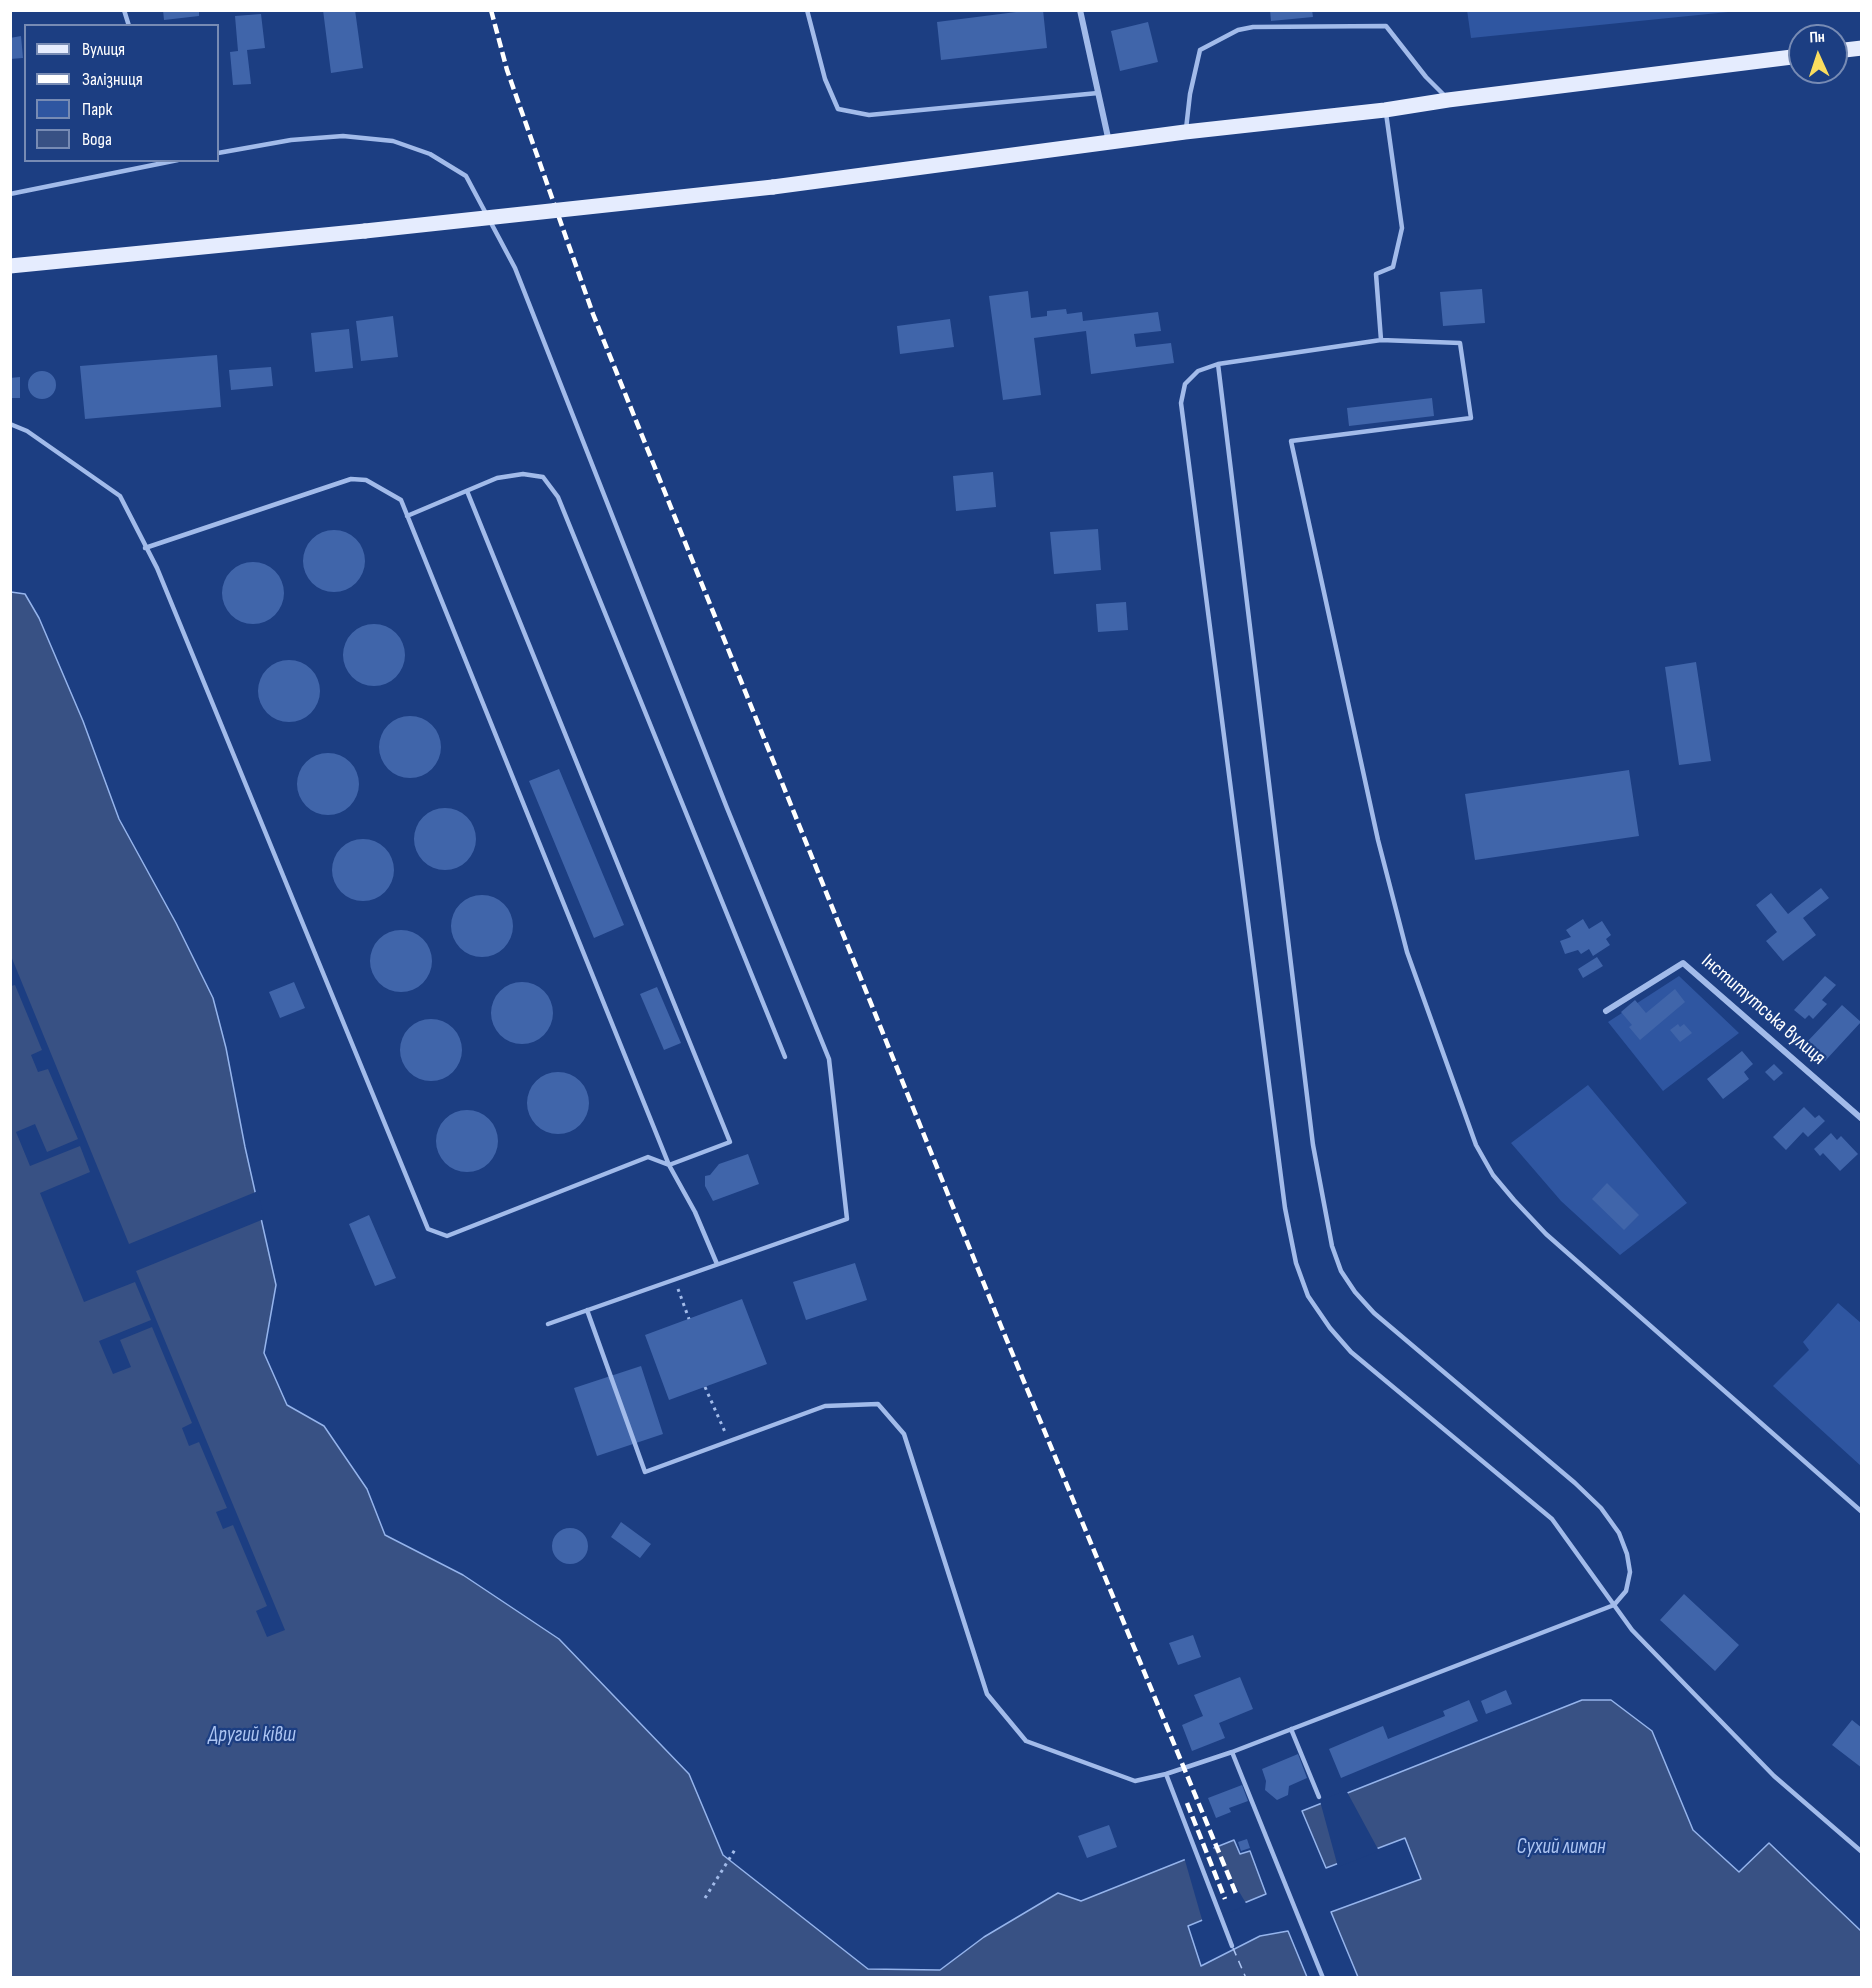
<!DOCTYPE html>
<html>
<head>
<meta charset="utf-8">
<style>
  body { margin:0 }
  #map { position:relative; width:1872px; height:1988px; overflow:hidden; background:#1c3e82; font-family:"Sofia Sans Condensed",sans-serif }
  canvas { display:block }
  .frame { position:absolute; inset:0; border:12px solid #fff; pointer-events:none }
  .legend { position:absolute; left:24px; top:24px; width:195px; height:138px; box-sizing:border-box; background:#1c3e82; border:2px solid #778bb4; margin:0; padding:8px 10px; list-style:none; font-size:18px; color:#fff }
  .legend li { display:flex; align-items:center; gap:12px; height:30px }
  .legend b { width:30px; border:2px solid #778bb4 }
  .north { position:absolute; left:1788px; top:24px; width:60px; height:60px; box-sizing:border-box; background:#1c3e82; border:2px solid #778bb4; border-radius:50%; rotate:357deg; font-size:16px; font-weight:700; line-height:24px; text-align:center; color:#fff }
  .north::after { content:''; display:block; margin:auto; width:21px; height:27px; background:#fadd5f; clip-path:polygon(50% 0,100% 100%,50% 72%,0 100%) }
</style>
</head>
<body>
<div id="map">
<canvas width="1872" height="1988"></canvas>
<div class="frame"></div>
<ul class="legend">
<li><b style="height:8px;background:#e5ecfe"></b>Вулиця</li>
<li><b style="height:8px;background:#fff"></b>Залізниця</li>
<li><b style="height:16px;background:#2f56a1"></b>Парк</li>
<li><b style="height:16px;background:#385184"></b>Вода</li>
</ul>
<div class="north">Пн</div>
</div>
<script>
const ctx = document.querySelector('canvas').getContext('2d');
ctx.lineJoin = 'round';
function fillPath(path, color) {
  ctx.fillStyle = color;
  ctx.fill(path, 'evenodd');
}
function toPath(rows) {
  const path = new Path2D();
  for (const r of rows) {
    if (r.length === 3) {
      path.moveTo(r[0] + r[2], r[1]);
      path.arc(r[0], r[1], r[2], 0, 2 * Math.PI);
      continue;
    }
    path.moveTo(r[0], r[1]);
    for (let i = 2; i < r.length; i += 2) path.lineTo(r[i], r[i + 1]);
  }
  return path;
}
function strokePath(path, color, width, dash) {
  ctx.strokeStyle = color;
  ctx.lineWidth = width;
  ctx.lineCap = dash ? 'butt' : 'round';
  ctx.setLineDash(dash || []);
  ctx.stroke(path);
}
function label(font, color, halo, rows, align = 'center') {
  ctx.font = font + ' "Sofia Sans Condensed",sans-serif';
  ctx.lineWidth = 4.5;
  ctx.setLineDash([]);
  ctx.textBaseline = 'middle';
  ctx.strokeStyle = halo;
  ctx.fillStyle = color;
  for (const [text, x, y, turn = 0] of rows) {
    ctx.save();
    ctx.translate(x, y);
    ctx.rotate((+turn || 0) * Math.PI / 180);
    ctx.textAlign = isNaN(turn) ? turn : align;
    if (halo) ctx.strokeText(text, 0, 0);
    ctx.fillText(text, 0, 0);
    ctx.restore();
  }
}
fillPath(toPath([
  [1467,10,1738,10,1738,11,1471,38],
  [1679,976,1739,1033,1663,1091,1608,1022],
  [1588,1085,1687,1203,1620,1255,1561,1201,1511,1143],
  [1838,1303,1861,1323,1861,1466,1773,1386,1809,1350,1803,1342]
]), '#2f56a1');
const water = toPath([
  [11,592,25,594,39,618,83,721,119,819,176,923,213,998,226,1048,245,1147,276,1285,264,1353,287,1405,324,1426,367,1489,385,1535,463,1575,559,1639,689,1774,723,1855,868,1969,940,1970,984,1937,1058,1893,1081,1901,1234,1840,1240,1854,1250,1851,1266,1894,1188,1926,1201,1966,1260,1936,1288,1931,1307,1977,11,1978,11,592],
  [1582,1700,1611,1700,1652,1731,1693,1830,1739,1872,1769,1843,1861,1931,1861,1977,1358,1977,1331,1912,1421,1879,1405,1838,1326,1868,1302,1811,1582,1700]
]);
fillPath(water, '#385184');
strokePath(water, '#95b4ec', 1.5);
fillPath(toPath([
  [11,956,129,1244,258,1191,264,1219,136,1271,285,1630,267,1637,256,1611,267,1606,233,1525,223,1529,216,1512,227,1508,199,1442,189,1446,182,1428,192,1423,152,1327,120,1340,131,1367,113,1374,99,1341,151,1320,135,1282,84,1302,40,1193,90,1172,80,1146,30,1166,16,1132,35,1124,47,1152,78,1139,48,1069,38,1072,31,1055,42,1050,15,985,11,986],
  [1346,1790,1379,1851,1338,1867,1320,1801],
  [1212,1846,1247,1905,1203,1923,1184,1857]
]), '#1c3e82');
strokePath(toPath([
  [1233,1948,1246,1978]
]), '#adc5f2', 1.5, [8, 6]);
fillPath(toPath([
  [163,10,199,10,199,16,164,20],
  [323,10,355,10,363,68,331,73],
  [1032,10,1043,10,1047,48,941,60,937,22],
  [1270,10,1312,10,1313,17,1271,21],
  [261,14,265,48,247,50,251,84,233,85,230,52,238,51,235,16],
  [1148,22,1158,62,1120,71,1111,31],
  [21,36,23,58,10,59,10,38],
  [1482,289,1485,323,1443,326,1440,292],
  [1028,291,1031,318,1047,316,1047,311,1066,309,1067,314,1082,312,1083,321,1158,312,1161,331,1134,334,1136,347,1171,343,1174,363,1091,374,1086,331,1034,338,1041,395,1003,400,989,296],
  [393,316,398,357,361,361,356,321],
  [950,319,954,347,900,354,897,326],
  [349,329,353,368,315,372,311,333],
  [217,355,221,407,85,419,80,366],
  [271,367,273,386,231,390,229,370],
  [42,385,14],
  [20,377,20,398,10,398,10,378],
  [1432,398,1434,416,1349,426,1347,408],
  [993,472,996,507,956,511,953,476],
  [1098,529,1101,570,1054,574,1050,532],
  [334,561,31],
  [253,593,31],
  [1126,602,1128,630,1098,632,1096,604],
  [374,655,31],
  [289,691,31],
  [1696,662,1711,761,1679,765,1665,667],
  [410,747,31],
  [328,784,31],
  [559,769,624,925,594,938,529,781],
  [1629,770,1639,836,1475,860,1465,794],
  [445,839,31],
  [363,870,31],
  [1821,888,1829,898,1803,918,1816,935,1783,961,1766,941,1777,932,1756,905,1771,893,1788,914],
  [482,926,31],
  [1583,919,1589,929,1602,921,1611,935,1606,939,1610,945,1593,956,1589,949,1581,954,1578,950,1565,954,1560,941,1571,937,1566,930],
  [401,961,31],
  [1597,957,1603,966,1583,978,1578,969],
  [1825,976,1836,985,1822,1000,1827,1004,1813,1019,1809,1015,1805,1019,1794,1010],
  [522,1013,31],
  [294,982,305,1008,280,1018,269,992],
  [657,987,681,1043,664,1050,640,994],
  [1675,989,1685,1002,1640,1040,1629,1027,1632,1025,1621,1012,1635,1000,1646,1013],
  [1842,1005,1861,1022,1825,1061,1806,1043],
  [431,1050,31],
  [1678,1024,1680,1027,1684,1024,1692,1033,1680,1042,1670,1030],
  [1742,1051,1753,1064,1744,1072,1749,1079,1723,1099,1707,1079],
  [1774,1064,1783,1073,1774,1081,1765,1072],
  [558,1103,31],
  [1804,1107,1815,1118,1819,1115,1825,1121,1808,1137,1803,1132,1786,1150,1773,1137],
  [467,1141,31],
  [1831,1133,1837,1140,1841,1136,1858,1154,1840,1171,1823,1153,1820,1156,1814,1149],
  [748,1154,759,1184,713,1201,705,1186,705,1176,710,1175,719,1164],
  [1607,1183,1639,1215,1624,1230,1592,1199],
  [369,1215,396,1278,375,1286,349,1224],
  [855,1263,867,1300,806,1320,793,1282],
  [742,1299,767,1364,669,1400,645,1335],
  [641,1366,663,1434,597,1456,574,1388],
  [621,1522,651,1544,640,1558,611,1537],
  [570,1546,18],
  [1684,1594,1739,1645,1715,1671,1660,1620],
  [1193,1635,1201,1657,1178,1665,1169,1643],
  [1240,1677,1253,1709,1219,1723,1225,1738,1192,1751,1182,1725,1203,1716,1194,1695],
  [1506,1690,1512,1704,1486,1714,1481,1701],
  [1469,1700,1478,1721,1341,1778,1329,1749,1383,1726,1388,1739,1445,1716,1443,1711],
  [1852,1720,1862,1728,1862,1768,1832,1745],
  [1298,1754,1307,1778,1289,1786,1288,1795,1277,1800,1265,1790,1266,1781,1262,1769],
  [1242,1785,1248,1801,1229,1808,1231,1812,1216,1818,1208,1798],
  [1109,1825,1117,1847,1087,1858,1078,1836],
  [1247,1839,1250,1848,1241,1851,1238,1842]
]), '#4065aa');
strokePath(toPath([
  [678,1289,689,1319],
  [705,1387,725,1432],
  [705,1898,736,1848]
]), '#a2bbea', 3, [3, 4.5]);
strokePath(toPath([
  [124,10,129,26],
  [807,10,825,79,838,109,869,115,1098,93],
  [1186,129,1190,94,1200,50,1238,30,1253,27,1386,26,1426,77,1445,96],
  [218,153,291,140,343,136,393,141,430,154,466,176,515,268,727,808,829,1059,847,1219,548,1324],
  [10,194,178,160],
  [1381,340,1376,274,1393,267,1402,228,1386,113],
  [10,424,27,431,120,496,157,568,428,1229,447,1236,648,1157,669,1165,695,1212,717,1264],
  [407,516,497,478,523,474,543,477,558,497,785,1057],
  [145,548,351,479,366,480,401,500,669,1165,730,1142,467,491],
  [587,1310,645,1472,825,1406,878,1404,904,1434,987,1694,1026,1741,1135,1781,1166,1774,1232,1752,1614,1605,1626,1591,1630,1572,1627,1554,1619,1533,1601,1508,1575,1483,1374,1313,1355,1292,1341,1271,1332,1246,1313,1145,1218,364],
  [1862,1512,1546,1234,1514,1200,1493,1175,1476,1145,1407,952,1378,840,1291,441,1471,418,1460,343,1381,340,1218,364,1198,371,1185,384,1181,403,1285,1208,1296,1263,1308,1296,1330,1328,1351,1352,1552,1519,1632,1630,1774,1776,1862,1852],
  [1291,1729,1319,1797],
  [1232,1752,1323,1978],
  [1166,1774,1232,1946]
]), '#a2bbea', 4.5);
strokePath(toPath([
  [1080,10,1109,142],
  [1606,1011,1683,963,1862,1119]
]), '#a2bbea', 6);
strokePath(toPath([
  [1836,51,1862,48],
  [773,187,1185,132,1385,110,1448,100,1800,56],
  [10,266,365,231]
]), '#e5ecfe', 15);
strokePath(toPath([
  [491,10,507,70,593,314,1001,1326,1237,1896],
  [1187,1803,1225,1899]
]), '#fff', 4.5, [10, 4.5]);
strokePath(toPath([
  [365,231,773,187]
]), '#e5ecfe', 15);
label('20px', '#fff', '#1c3e82', [
  ["Інститутська вулиця",1763,1010,41]
]);
label('italic 21px', '#adc5f2', '#1c3e82', [
  ["Другий ківш",252,1736],
  ["Сухий лиман",1561,1848]
]);
</script>
</body>
</html>
